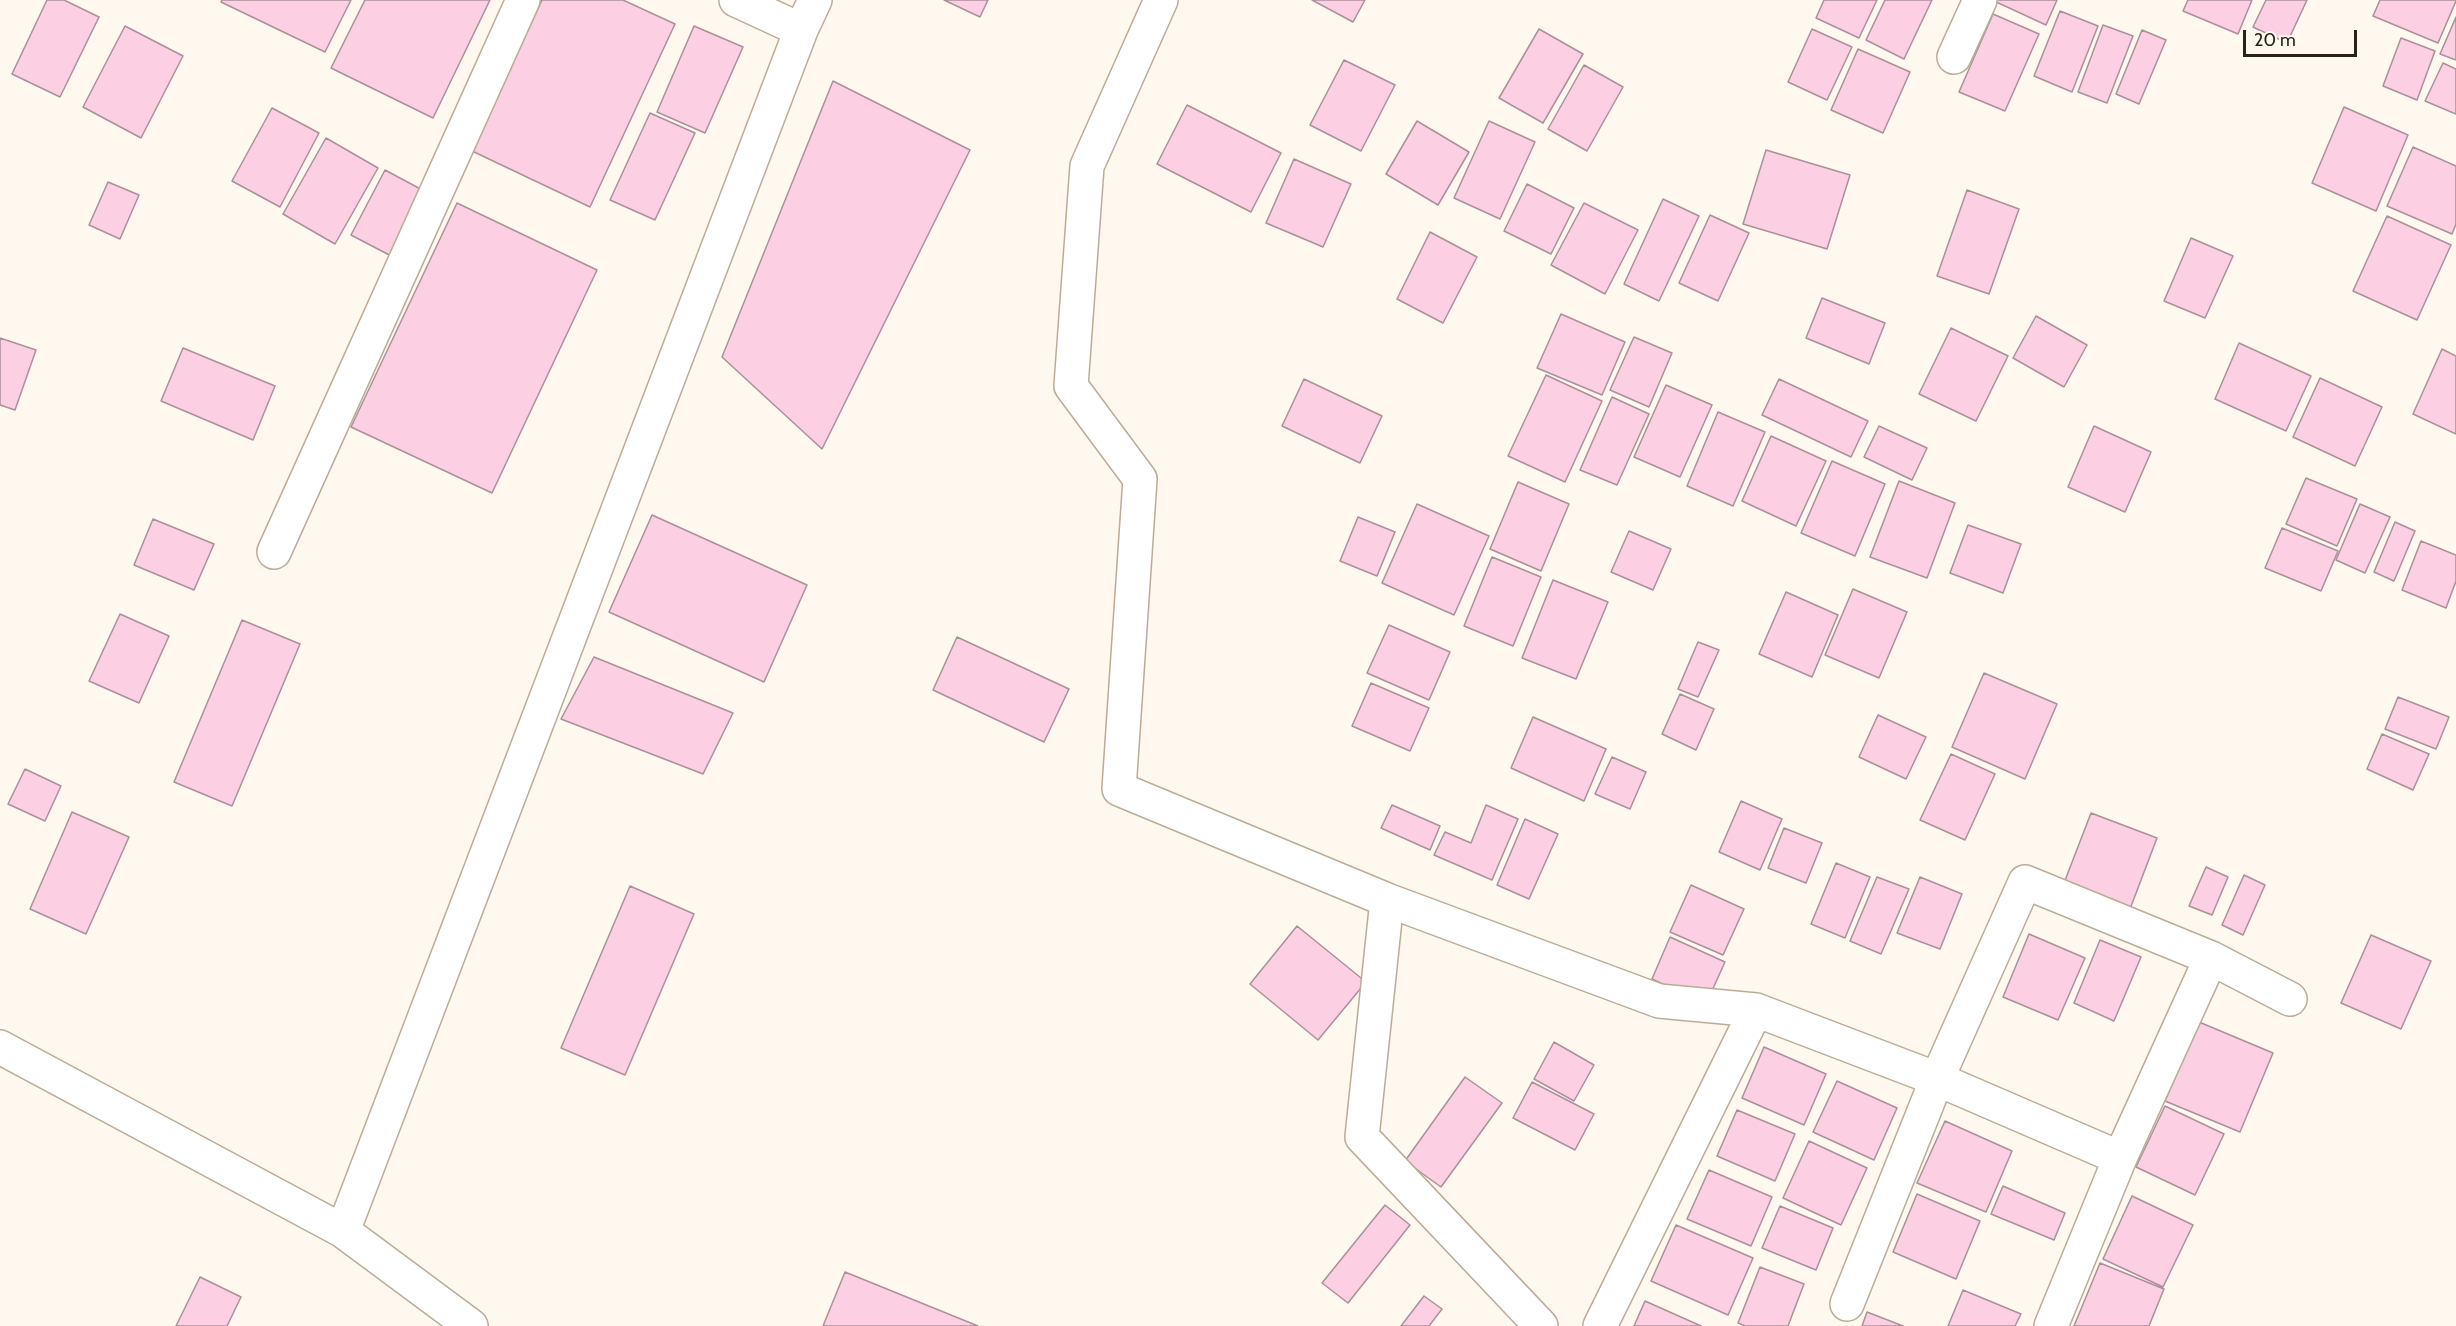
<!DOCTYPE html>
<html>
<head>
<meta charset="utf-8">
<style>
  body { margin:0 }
  #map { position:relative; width:2456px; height:1326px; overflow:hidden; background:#fff8ef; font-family:Cabin,sans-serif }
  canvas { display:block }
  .scale { position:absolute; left:2243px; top:30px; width:114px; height:27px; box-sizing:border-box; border:3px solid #28221a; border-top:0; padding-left:8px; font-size:18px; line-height:21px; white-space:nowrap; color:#28221a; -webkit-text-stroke:4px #fff8ef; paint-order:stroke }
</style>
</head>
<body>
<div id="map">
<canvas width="2456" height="1326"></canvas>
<div class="scale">20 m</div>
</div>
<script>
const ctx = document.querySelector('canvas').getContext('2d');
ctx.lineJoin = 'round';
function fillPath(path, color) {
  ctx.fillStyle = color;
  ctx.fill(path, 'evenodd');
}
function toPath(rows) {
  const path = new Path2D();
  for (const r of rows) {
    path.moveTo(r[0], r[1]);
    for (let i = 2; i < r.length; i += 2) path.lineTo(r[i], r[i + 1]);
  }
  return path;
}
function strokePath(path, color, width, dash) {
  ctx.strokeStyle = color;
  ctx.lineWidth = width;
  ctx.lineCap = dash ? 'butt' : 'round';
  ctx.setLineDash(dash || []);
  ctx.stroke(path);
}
const building = toPath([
  [47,0,64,0,99,17,60,97,12,74,47,0],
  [222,0,351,0,325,52,221,2,222,0],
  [365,0,490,0,433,118,331,68,365,0],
  [542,0,623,0,675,24,590,207,472,151,542,0],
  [944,0,988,0,980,17,944,0],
  [1312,0,1365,0,1353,22,1312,0],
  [1824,0,1877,0,1859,38,1816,18,1824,0],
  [1885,0,1932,0,1904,59,1866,40,1885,0],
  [1992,0,2057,0,2046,25,1992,0],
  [2188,0,2252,0,2238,34,2183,11,2188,0],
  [2266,0,2307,0,2287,43,2253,27,2266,0],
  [2380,0,2456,0,2456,1,2438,43,2373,16,2380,0],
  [2060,11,2098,26,2072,92,2034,76,2060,11],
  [1993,14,2039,34,2005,111,1959,92,1993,14],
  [2456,17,2456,60,2440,54,2456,17],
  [2103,25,2133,36,2107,103,2078,92,2103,25],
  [125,26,183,56,141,138,83,107,125,26],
  [694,26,743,47,705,133,657,112,694,26],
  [1539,29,1583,54,1543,123,1499,98,1539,29],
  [1812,29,1852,47,1827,100,1788,82,1812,29],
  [2142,30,2166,40,2139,104,2116,94,2142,30],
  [2401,38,2435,51,2417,100,2383,86,2401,38],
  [1858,49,1910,72,1883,133,1831,110,1858,49],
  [1344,60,1395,85,1361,151,1310,125,1344,60],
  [2443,63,2456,69,2456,114,2425,101,2443,63],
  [1584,65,1623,87,1587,151,1548,129,1584,65],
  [833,81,970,150,822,449,722,357,833,81],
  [1187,105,1281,153,1251,212,1157,164,1187,105],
  [2344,107,2408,135,2376,211,2312,183,2344,107],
  [272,108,319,133,280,207,232,181,272,108],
  [650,113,695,133,655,220,610,200,650,113],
  [1417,121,1469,152,1438,205,1386,174,1417,121],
  [1489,121,1535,142,1500,219,1454,198,1489,121],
  [326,138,378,168,335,244,283,214,326,138],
  [2413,147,2456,166,2456,224,2452,234,2387,206,2413,147],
  [1766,150,1850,175,1827,249,1743,224,1766,150],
  [1294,159,1351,184,1323,247,1266,223,1294,159],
  [385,170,428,193,395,258,351,235,385,170],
  [108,182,139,195,120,239,89,225,108,182],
  [1527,184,1574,208,1551,254,1504,231,1527,184],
  [1967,190,2019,209,1989,294,1937,276,1967,190],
  [1663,199,1699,216,1659,301,1624,284,1663,199],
  [457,203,597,270,492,493,351,427,457,203],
  [1584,203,1638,230,1605,294,1551,265,1584,203],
  [1710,215,1749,233,1718,301,1679,283,1710,215],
  [2387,216,2451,245,2417,320,2353,291,2387,216],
  [1430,232,1477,257,1443,323,1397,299,1430,232],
  [2191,238,2233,256,2205,318,2164,301,2191,238],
  [1822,298,1885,323,1869,364,1806,338,1822,298],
  [1561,314,1625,342,1602,395,1537,368,1561,314],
  [2036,316,2087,345,2064,387,2013,358,2036,316],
  [1951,328,2008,356,1976,421,1919,394,1951,328],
  [1634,337,1672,353,1649,407,1610,390,1634,337],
  [0,338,36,350,15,410,0,405,0,338],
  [2239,343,2311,376,2286,431,2215,399,2239,343],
  [183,348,275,386,253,440,161,401,183,348],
  [2442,349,2456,356,2456,434,2413,414,2442,349],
  [1546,375,1602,401,1565,482,1508,456,1546,375],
  [2320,378,2382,407,2355,466,2293,437,2320,378],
  [1304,379,1382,416,1360,463,1282,426,1304,379],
  [1779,379,1868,421,1851,457,1762,415,1779,379],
  [1666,385,1712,405,1680,477,1634,457,1666,385],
  [1612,397,1649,414,1617,485,1580,470,1612,397],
  [1718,412,1765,432,1733,506,1687,486,1718,412],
  [1879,426,1927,448,1912,480,1864,457,1879,426],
  [2094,426,2151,452,2125,512,2068,487,2094,426],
  [1771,436,1826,461,1796,526,1742,501,1771,436],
  [1832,461,1885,484,1855,556,1801,533,1832,461],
  [2306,478,2357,499,2337,546,2286,524,2306,478],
  [1899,481,1955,503,1927,578,1870,557,1899,481],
  [1518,482,1569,504,1541,571,1490,549,1518,482],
  [1417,504,1489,536,1454,615,1382,583,1417,504],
  [2360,504,2390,517,2365,573,2336,560,2360,504],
  [652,515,807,585,764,682,609,612,652,515],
  [1358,517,1395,532,1377,576,1340,561,1358,517],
  [153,519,214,544,194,590,134,565,153,519],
  [2395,522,2415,531,2394,581,2374,572,2395,522],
  [1968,525,2021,544,2003,593,1950,573,1968,525],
  [2282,528,2338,551,2321,591,2265,568,2282,528],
  [1629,531,1671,549,1653,590,1611,572,1629,531],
  [2421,541,2456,555,2456,581,2446,608,2402,590,2421,541],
  [1492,557,1541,577,1513,646,1464,626,1492,557],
  [1553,580,1608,602,1576,679,1522,658,1553,580],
  [1853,589,1907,612,1879,678,1825,655,1853,589],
  [1786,592,1838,615,1812,677,1759,654,1786,592],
  [120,614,169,636,139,703,89,681,120,614],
  [242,620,300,644,232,806,174,782,242,620],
  [1389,625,1450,652,1429,700,1367,673,1389,625],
  [957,637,1069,689,1044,742,933,690,957,637],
  [1698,642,1719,650,1698,697,1678,689,1698,642],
  [594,657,733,713,703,774,561,719,594,657],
  [1984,673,2057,704,2025,779,1952,747,1984,673],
  [1371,683,1429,708,1410,751,1352,726,1371,683],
  [1680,694,1714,709,1696,750,1662,734,1680,694],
  [2398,697,2449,717,2436,749,2385,729,2398,697],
  [1878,715,1926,737,1906,779,1859,757,1878,715],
  [1533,717,1606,749,1584,801,1511,768,1533,717],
  [2382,734,2429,754,2413,790,2367,769,2382,734],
  [1951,754,1995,774,1965,840,1920,820,1951,754],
  [1612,757,1646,772,1630,809,1595,794,1612,757],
  [25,769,61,786,45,821,8,804,25,769],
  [1741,801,1782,819,1760,870,1719,852,1741,801],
  [1392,805,1440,826,1430,850,1381,828,1392,805],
  [1486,805,1518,819,1492,880,1434,855,1445,832,1471,843,1486,805],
  [72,812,129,837,86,934,30,909,72,812],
  [2091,813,2157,838,2130,909,2064,883,2091,813],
  [1525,819,1558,834,1529,899,1497,885,1525,819],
  [1784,828,1822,843,1806,883,1768,868,1784,828],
  [1836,863,1870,877,1845,938,1811,924,1836,863],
  [2206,867,2228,877,2212,915,2189,906,2206,867],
  [2244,875,2265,885,2243,935,2222,925,2244,875],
  [1877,877,1909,889,1881,954,1850,941,1877,877],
  [1920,877,1962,894,1940,949,1897,933,1920,877],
  [1691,885,1744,909,1723,955,1670,932,1691,885],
  [630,886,694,914,625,1075,561,1048,630,886],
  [1297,926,1366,982,1318,1040,1250,984,1297,926],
  [2029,934,2085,958,2058,1020,2003,997,2029,934],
  [2371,935,2431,961,2401,1029,2341,1003,2371,935],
  [1670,937,1725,962,1706,1004,1652,979,1670,937],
  [2100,940,2141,957,2114,1021,2074,1003,2100,940],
  [2199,1022,2273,1053,2240,1132,2165,1101,2199,1022],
  [1554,1042,1594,1065,1574,1101,1534,1079,1554,1042],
  [1764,1047,1826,1074,1804,1125,1742,1098,1764,1047],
  [1465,1077,1502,1103,1441,1187,1405,1161,1465,1077],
  [1837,1081,1897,1108,1874,1160,1813,1132,1837,1081],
  [1532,1082,1594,1114,1575,1150,1513,1118,1532,1082],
  [2165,1106,2224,1134,2195,1195,2136,1167,2165,1106],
  [1737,1110,1795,1134,1775,1181,1717,1156,1737,1110],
  [1945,1121,2012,1151,1986,1212,1917,1183,1945,1121],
  [1809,1141,1867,1168,1841,1225,1783,1198,1809,1141],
  [1709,1170,1772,1197,1751,1246,1687,1219,1709,1170],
  [2003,1186,2065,1213,2054,1240,1991,1214,2003,1186],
  [1917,1194,1980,1221,1956,1279,1893,1252,1917,1194],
  [2132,1196,2193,1225,2163,1287,2103,1259,2132,1196],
  [1385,1205,1410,1225,1348,1303,1322,1283,1385,1205],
  [1780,1206,1833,1228,1816,1270,1762,1248,1780,1206],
  [1676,1225,1753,1258,1728,1315,1651,1281,1676,1225],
  [2100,1263,2164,1289,2149,1326,2074,1326,2100,1263],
  [1760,1267,1804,1284,1788,1326,1745,1326,1738,1323,1760,1267],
  [845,1272,978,1326,823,1326,845,1272],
  [200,1277,241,1297,227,1326,176,1326,200,1277],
  [1963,1290,2021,1314,2015,1326,1948,1326,1963,1290],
  [1424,1296,1442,1309,1429,1326,1401,1326,1424,1296],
  [1645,1301,1701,1326,1634,1326,1645,1301],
  [1867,1312,1903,1326,1862,1326,1867,1312]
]);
fillPath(building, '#fdcfe2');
strokePath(building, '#ab909b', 1.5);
const minor = toPath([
  [736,0,801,30],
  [1161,0,1087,166,1071,386,1140,479,1119,789,1387,900,1659,1001,1756,1010,1937,1079,2025,882,2211,958,2290,999],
  [1954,57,1980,0],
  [274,552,523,0],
  [1387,900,1362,1137,1541,1326],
  [0,1047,343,1231,471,1326],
  [343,1231,801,30,815,0],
  [1847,1304,1937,1079,2120,1158],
  [1600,1326,1756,1010],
  [2051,1326,2120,1158,2211,958]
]);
strokePath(minor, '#bcac97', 36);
strokePath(minor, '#fff', 33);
</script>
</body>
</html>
